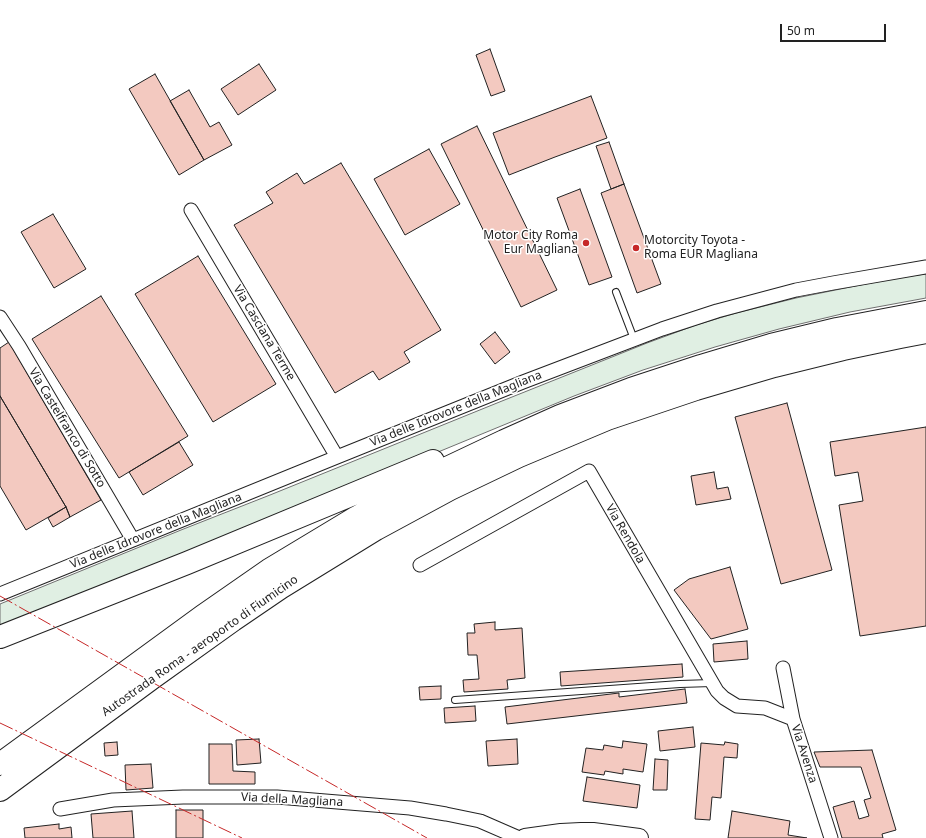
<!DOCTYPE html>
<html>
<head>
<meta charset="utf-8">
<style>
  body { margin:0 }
  #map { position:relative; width:926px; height:838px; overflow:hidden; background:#fff; font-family:"Noto Sans",sans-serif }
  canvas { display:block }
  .scale { position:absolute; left:780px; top:24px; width:106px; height:18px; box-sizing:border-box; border:2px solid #222; border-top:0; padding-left:5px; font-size:12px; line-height:14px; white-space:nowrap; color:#222; -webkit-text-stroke:3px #fff; paint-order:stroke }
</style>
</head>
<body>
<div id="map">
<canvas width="926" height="838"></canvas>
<div class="scale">50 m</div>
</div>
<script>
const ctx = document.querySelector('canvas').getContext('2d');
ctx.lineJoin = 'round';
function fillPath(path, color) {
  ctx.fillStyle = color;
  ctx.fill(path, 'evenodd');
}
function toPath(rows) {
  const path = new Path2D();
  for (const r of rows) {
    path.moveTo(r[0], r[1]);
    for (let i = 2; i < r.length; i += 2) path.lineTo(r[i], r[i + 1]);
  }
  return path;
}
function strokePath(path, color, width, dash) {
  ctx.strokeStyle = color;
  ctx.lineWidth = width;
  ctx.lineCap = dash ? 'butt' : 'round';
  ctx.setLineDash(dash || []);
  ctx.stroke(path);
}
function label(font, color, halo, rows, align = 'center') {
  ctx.font = font + ' "Noto Sans",sans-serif';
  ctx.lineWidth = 3;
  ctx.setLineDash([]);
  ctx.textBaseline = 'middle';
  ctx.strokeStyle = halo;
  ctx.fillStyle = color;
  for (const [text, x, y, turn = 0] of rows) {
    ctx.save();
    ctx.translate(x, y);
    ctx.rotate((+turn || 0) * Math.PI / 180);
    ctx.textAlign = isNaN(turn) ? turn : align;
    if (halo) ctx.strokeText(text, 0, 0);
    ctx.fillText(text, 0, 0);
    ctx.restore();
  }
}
const green = toPath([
  [926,274,926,298,850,312,779,329,715,347,643,370,574,396,426,457,0,630,0,604,181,530,270,495,497,403,647,343,696,325,736,313,796,298,895,278,926,274]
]);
fillPath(green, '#e0efe3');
strokePath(green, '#6f6f6f', 1);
const building = toPath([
  [490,49,505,91,491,96,476,55,490,49],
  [259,64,276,90,238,115,221,89,259,64],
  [155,74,204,160,179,175,129,89,155,74],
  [189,90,210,127,219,122,232,145,204,160,170,101,189,90],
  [591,96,607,138,555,157,509,175,493,133,591,96],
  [477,126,557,290,521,307,441,144,477,126],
  [609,142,624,184,611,189,596,146,609,142],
  [429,149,460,204,405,235,374,179,429,149],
  [341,163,441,330,404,352,410,362,379,380,373,371,335,393,234,225,273,203,266,192,297,173,304,184,341,163],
  [624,184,661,284,637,293,601,193,624,184],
  [580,189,612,277,589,285,557,198,580,189],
  [53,214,86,269,54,288,21,232,53,214],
  [198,256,276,384,213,422,135,294,198,256],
  [101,296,188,436,119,478,32,339,101,296],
  [495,332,510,352,495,364,480,344,495,332],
  [9,342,101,500,70,517,66,507,0,396,0,348,9,342],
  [0,396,66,507,26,530,0,486,0,396],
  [787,403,832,570,781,584,735,417,787,403],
  [926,427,926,626,860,636,839,505,863,501,858,472,835,476,830,442,926,427],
  [179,442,193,465,143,495,129,472,179,442],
  [714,472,717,489,728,487,731,499,696,505,691,476,714,472],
  [66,507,70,517,53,527,48,518,66,507],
  [730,567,748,629,711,639,674,590,689,579,730,567],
  [495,622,495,630,522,628,525,678,507,680,508,689,464,692,463,680,479,679,477,655,468,655,467,633,475,633,474,624,495,622],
  [747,641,748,659,714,662,713,644,747,641],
  [682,664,683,677,561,686,560,672,682,664],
  [441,686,441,699,420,700,419,687,441,686],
  [685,689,687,703,507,724,505,707,619,693,619,697,685,689],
  [475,706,476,721,445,723,444,708,475,706],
  [693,727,695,747,660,751,658,731,693,727],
  [259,739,261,763,237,765,236,740,259,739],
  [517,739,518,764,488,766,486,741,517,739],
  [623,741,647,744,643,772,623,769,623,774,605,771,604,775,582,772,586,748,603,750,604,745,622,748,623,741],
  [117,742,118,755,105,756,104,743,117,742],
  [725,742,738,744,737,758,724,757,721,798,712,797,710,820,695,819,701,743,724,745,725,742],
  [209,744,232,744,233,771,255,772,255,784,209,784,209,744],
  [872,750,896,830,882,834,883,838,842,838,833,807,854,801,859,819,869,816,864,800,871,798,861,767,820,767,814,752,872,750],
  [655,759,668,760,667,790,653,790,655,759],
  [151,764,153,788,126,790,125,765,151,764],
  [587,777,640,785,637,808,583,801,587,777],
  [176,810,203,810,203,838,176,838,176,810],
  [132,811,134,838,93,838,91,814,132,811],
  [732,811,790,821,788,835,807,838,728,838,732,811],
  [59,824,59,829,71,827,72,838,25,838,24,828,59,824]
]);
fillPath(building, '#f3c9c0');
strokePath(building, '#222', 1);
const service = toPath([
  [616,292,634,339],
  [455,700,680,684,712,683]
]);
const minor = toPath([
  [191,210,337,457],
  [0,317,19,346,133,540],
  [420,565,589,471,717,691,724,698,737,706,765,708,793,719],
  [0,594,337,457,523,382,662,329,717,311,796,290,833,283,926,267],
  [783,668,793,719,831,838],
  [60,809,113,800,183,797,277,797,410,808,446,814,480,821,519,838]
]);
const secondary = toPath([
  [525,838,561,833,581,832,593,832,639,838]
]);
const motorway = toPath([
  [0,637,187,563,433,461],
  [0,764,203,616,269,570,357,517,416,484,447,468,504,441,560,416,631,389,701,366,771,345,837,329,926,312],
  [0,790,152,678,233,620,280,588,376,529,450,489,519,456,607,419,696,389,774,366,843,349,900,337,926,332]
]);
strokePath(service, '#222', 8);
strokePath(minor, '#222', 15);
strokePath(secondary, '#222', 20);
strokePath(motorway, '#222', 24);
strokePath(service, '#fff', 6);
strokePath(minor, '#fff', 13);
strokePath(secondary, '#fff', 18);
strokePath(motorway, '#fff', 22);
strokePath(toPath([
  [0,596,427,838],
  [0,723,242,838]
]), '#c62828', 1, [14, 3, 2, 3]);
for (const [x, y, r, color] of [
  [586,243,4,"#c62828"],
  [636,248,4,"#c62828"]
]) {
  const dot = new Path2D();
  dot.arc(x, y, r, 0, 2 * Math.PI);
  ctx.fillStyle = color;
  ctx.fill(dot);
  strokePath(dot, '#fff', 1.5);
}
label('12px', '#222', '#fff', [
  ["Motor City Roma",578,236],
  ["Eur Magliana",578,250],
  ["Motorcity Toyota -",644,241,"left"],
  ["Roma EUR Magliana",644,255,"left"]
], 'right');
label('12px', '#222', '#fff', [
  ["Via Casciana Terme",264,333,59],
  ["Via delle Idrovore della Magliana",456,409,-22],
  ["Via Castelfranco di Sotto",67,428,59],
  ["Via delle Idrovore della Magliana",156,531,-22],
  ["Via Rendola",625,534,60],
  ["Autostrada Roma - aeroporto di Fiumicino",200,646,-35],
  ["Via Avenza",804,754,72],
  ["Via della Magliana",292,800,3]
]);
</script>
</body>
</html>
